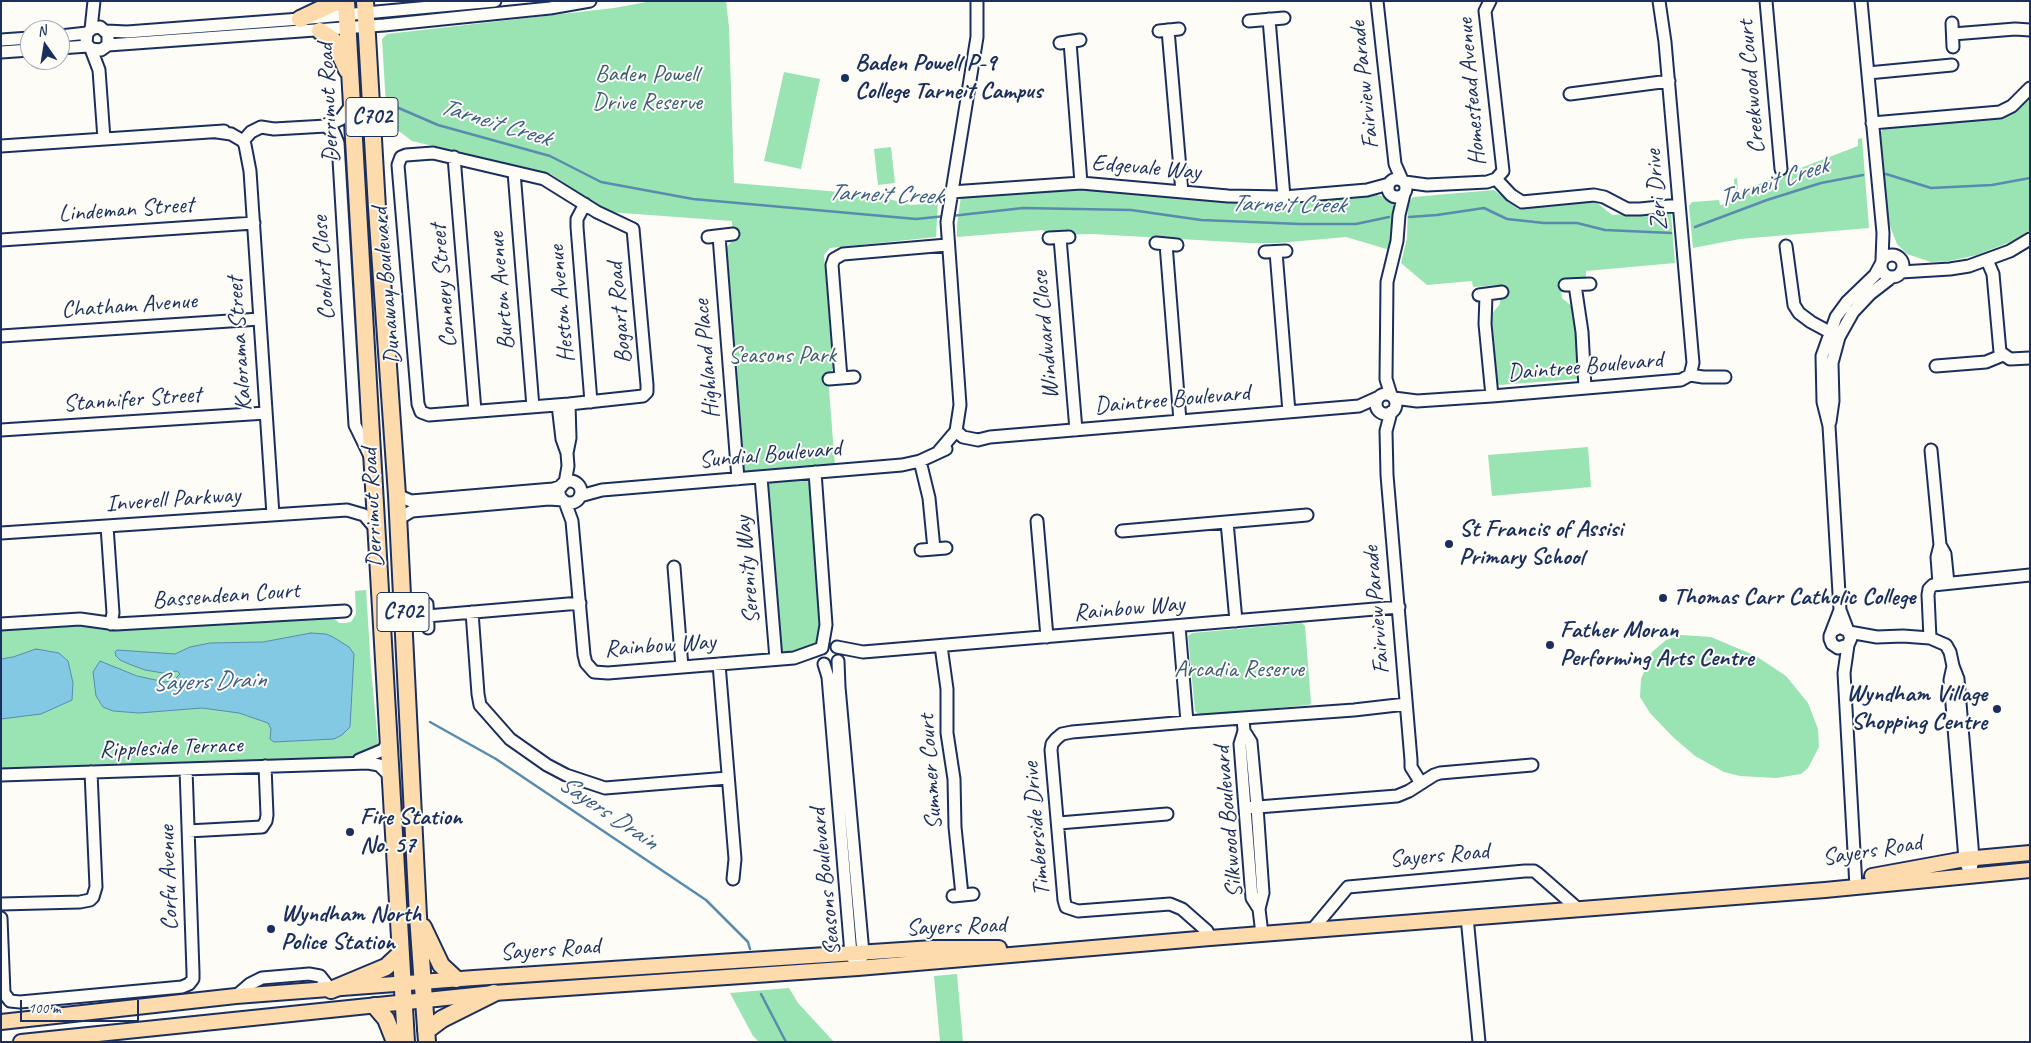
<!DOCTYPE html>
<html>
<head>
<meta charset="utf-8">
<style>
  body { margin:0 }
  #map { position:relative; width:2031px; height:1043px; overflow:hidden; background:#fdfcf7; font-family:Caveat,sans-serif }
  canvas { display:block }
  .frame { position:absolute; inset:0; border:2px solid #1b2f5e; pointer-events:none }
  .north { position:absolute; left:20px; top:20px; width:50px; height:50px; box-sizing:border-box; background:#fdfcf7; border:1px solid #a3aaba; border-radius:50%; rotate:347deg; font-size:14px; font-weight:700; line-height:20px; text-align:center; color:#1b2f5e }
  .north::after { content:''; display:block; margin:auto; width:18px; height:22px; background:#1b2f5e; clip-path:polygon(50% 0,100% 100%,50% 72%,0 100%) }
  .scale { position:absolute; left:20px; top:1000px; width:119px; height:22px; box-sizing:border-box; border:2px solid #1b2f5e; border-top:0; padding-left:6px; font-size:15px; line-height:18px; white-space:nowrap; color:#1b2f5e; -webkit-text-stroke:4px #fdfcf7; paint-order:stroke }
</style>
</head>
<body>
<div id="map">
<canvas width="2031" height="1043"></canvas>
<div class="frame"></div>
<div class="north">N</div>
<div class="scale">100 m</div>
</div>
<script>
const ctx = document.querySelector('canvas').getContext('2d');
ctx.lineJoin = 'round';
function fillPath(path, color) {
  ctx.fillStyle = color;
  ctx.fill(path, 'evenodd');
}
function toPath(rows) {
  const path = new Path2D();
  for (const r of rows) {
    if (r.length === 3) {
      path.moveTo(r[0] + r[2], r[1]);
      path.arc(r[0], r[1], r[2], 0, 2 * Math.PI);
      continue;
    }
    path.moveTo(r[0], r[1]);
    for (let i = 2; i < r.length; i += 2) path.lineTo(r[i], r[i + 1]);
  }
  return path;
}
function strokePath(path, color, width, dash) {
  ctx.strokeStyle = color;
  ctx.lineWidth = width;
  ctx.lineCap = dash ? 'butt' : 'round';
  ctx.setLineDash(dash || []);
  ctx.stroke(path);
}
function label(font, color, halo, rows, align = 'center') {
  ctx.font = font + ' Caveat,sans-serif';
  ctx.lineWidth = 4;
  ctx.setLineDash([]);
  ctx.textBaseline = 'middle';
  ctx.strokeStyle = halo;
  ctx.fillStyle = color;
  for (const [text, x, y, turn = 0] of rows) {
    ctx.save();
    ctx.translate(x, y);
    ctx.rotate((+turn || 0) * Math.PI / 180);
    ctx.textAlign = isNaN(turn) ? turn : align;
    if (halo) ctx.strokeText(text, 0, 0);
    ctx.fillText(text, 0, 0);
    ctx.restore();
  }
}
fillPath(toPath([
  [652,1,726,1,729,27,734,183,875,195,911,205,938,203,936,237,830,248,824,255,833,368,828,376,835,466,747,473,742,470,723,251,733,240,732,221,608,212,551,174,412,141,387,122,382,39,387,34,614,8],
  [784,72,820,79,801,169,764,161],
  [2030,95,2030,230,2010,242,1977,255,1949,261,1931,262,1907,254,1897,244,1889,224,1880,133,1884,128,1993,119,2005,116],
  [1862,138,1869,228,1740,239,1693,248,1689,206,1692,202,1719,200,1720,205,1728,204,1728,199,1735,198,1734,179,1737,178,1738,192,1858,146,1858,139],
  [891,147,895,183,878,185,874,149],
  [1054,188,1377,195,1390,198,1393,203,1395,213,1390,250,1346,237,1278,243,1249,243,1093,234,1049,235,1043,230,957,237,957,225,961,196],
  [1494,190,1518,209,1595,201,1612,215,1667,211,1671,214,1675,263,1586,271,1586,277,1560,280,1562,298,1575,309,1580,375,1577,379,1499,385,1495,382,1490,316,1500,304,1499,285,1473,287,1472,281,1427,285,1401,263,1407,238,1408,203,1413,197],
  [1588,447,1591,487,1492,496,1488,455],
  [804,478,811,485,823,629,819,644,807,652,785,653,781,651,766,488,771,481],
  [366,590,371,668,378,743,372,752,359,756,325,759,1,771,1,627,332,616,339,623,345,623,351,622,356,614,355,591],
  [1302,623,1305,626,1311,703,1309,705,1199,715,1195,711,1188,636,1192,633],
  [1681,635,1711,637,1756,656,1786,676,1808,703,1818,729,1819,747,1808,768,1801,774,1776,778,1740,776,1724,772,1695,756,1673,737,1650,713,1640,697,1641,679,1652,652,1666,640],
  [957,974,963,1042,940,1042,934,976],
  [789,988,798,1003,834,1042,759,1042,753,1036,730,993]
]), '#9ae3b2');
const water = toPath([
  [311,633,326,634,333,637,349,647,354,654,350,727,342,735,334,739,274,742,270,739,271,729,268,723,239,713,202,708,139,713,113,711,103,707,96,696,93,672,100,661,137,676,165,682,174,680,180,674,177,671,163,673,145,670,129,664,120,660,116,656,115,652,117,650,175,654,190,647,210,643,263,642,311,633],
  [36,649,59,653,68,661,73,683,72,700,41,714,1,719,1,659,13,657,36,649]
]);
fillPath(water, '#83c9e4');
strokePath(water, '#598bae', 1);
strokePath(toPath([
  [394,106,438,125,550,156,601,182,693,199,916,219,946,216],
  [1886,174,1931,188,1992,185,2030,178],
  [951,216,1023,208,1131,210,1201,220,1300,224,1356,224,1389,217],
  [1409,217,1437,215,1484,208,1507,219,1544,223,1577,223,1605,230,1671,233],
  [1695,227,1767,200,1821,183,1863,175],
  [430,722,496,759,706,900,748,942,750,949],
  [761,994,786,1042]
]), '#598bae', 2.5);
const minor = toPath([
  [1377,1,1395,164,1402,180],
  [1490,1,1485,11,1503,171,1496,179],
  [1659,1,1665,42,1693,363,1690,375],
  [1766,1,1781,169],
  [1861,1,1883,233,1882,260],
  [1269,19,1284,197],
  [1249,21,1284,18],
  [1952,23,1953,47],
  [91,29,94,1],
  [1168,30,1182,192],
  [106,31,127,32,300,19,495,1],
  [1159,31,1179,29],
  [1953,34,2015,29,2030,30],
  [60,36,87,33,93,28,100,27,108,34,108,45,101,50,91,49,86,43,87,33],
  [1,40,30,38],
  [1070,42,1081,183],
  [1060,43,1080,40],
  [108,45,384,25,550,8,590,1],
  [60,48,88,46],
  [91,49,99,70,104,139],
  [1,52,30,50],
  [1868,73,1952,65],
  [1570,94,1669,81],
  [1872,123,2000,112,2012,106,2030,88],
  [326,126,334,133,338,143,355,425,370,456],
  [217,132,231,134,243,141,245,145,250,171,273,515],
  [243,141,251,132,261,127,274,129,326,126,341,119,352,104],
  [1,146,224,131],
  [433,153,544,179,597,212,633,229,647,385,647,392,643,396,569,404,429,415,421,412,418,404,398,165,401,157,406,155,433,153],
  [454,157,475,411],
  [514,172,533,407],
  [1397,188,9],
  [1405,182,1427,185,1487,182,1496,179,1511,195,1522,202,1594,195,1604,197,1627,209,1640,209,1679,205],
  [951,192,1081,183,1228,196,1284,197,1367,190,1389,184],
  [585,204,577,219,577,227,591,402],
  [719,236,738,479],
  [708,237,733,234],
  [1049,238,1069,237],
  [1060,238,1076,430],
  [1,240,254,223],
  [1156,243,1177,245],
  [1166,244,1180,421],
  [1786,246,1794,305,1799,313,1811,322,1835,335],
  [1265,252,1286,251],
  [1276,252,1289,412],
  [1892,266,11],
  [1987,260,1993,274,2000,352,2010,359,2030,358],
  [1901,272,1950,269,1969,266,2010,251,2030,239],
  [1565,285,1590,284],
  [1575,285,1582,332,1585,388],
  [1479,295,1502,292],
  [1486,295,1485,324,1492,396],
  [1,336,260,319],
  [1936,366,1986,362,2003,355],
  [841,378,832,265,834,259,843,254,947,245],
  [829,379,854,377],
  [1386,404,10],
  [1391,395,1386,379,1387,282,1397,241,1399,215,1404,194],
  [1394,398,1417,401,1492,396,1681,380,1690,375,1703,377,1725,377],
  [558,405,562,439,567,453,568,466,565,483],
  [1391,412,1386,431,1387,475,1411,760,1411,767,1421,783],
  [1830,422,1833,401,1832,363,1839,337,1853,312,1870,294,1892,277],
  [1,430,266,413],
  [956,431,963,437,978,440,990,437,1359,406,1379,397],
  [1931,450,1940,545,1945,554,1948,583],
  [939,451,956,431,960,405,947,222,977,37,977,1],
  [567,453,570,438,569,404],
  [920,461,929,498,934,549],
  [815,472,826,625,822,648],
  [761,477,776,659],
  [570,492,11],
  [397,495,411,501,553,489,562,486],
  [580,496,602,490,902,465,920,461,946,449],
  [565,502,572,521,584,655,586,663,594,672,608,673,794,658,822,648],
  [398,519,412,511,549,499,563,500],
  [1037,521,1047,637],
  [1227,522,1236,621],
  [107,526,113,613,111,624],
  [1122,531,1307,515],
  [1,533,347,510,364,515,376,529],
  [921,550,946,548],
  [674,567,682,667],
  [1939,584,1937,557,1940,545],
  [427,604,428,628],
  [472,612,478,694,480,705,510,739,547,765,566,775,605,788,728,778],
  [427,616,580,603],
  [1,624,80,619,116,624,345,611],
  [1179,626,1187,722],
  [1832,631,1840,627,1848,631,1851,638,1848,645,1838,648,1832,644,1830,639,1830,636,1840,610],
  [1848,631,1840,610,1829,426,1823,402,1822,356,1836,317,1847,302,1875,275,1881,264],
  [1849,632,1877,637,1903,636,1930,638,1946,645,1950,652,1953,666,1958,679,1973,858,1970,875],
  [1930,638,1928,595,1929,589,1933,585,2030,575],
  [1848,645,1844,673,1856,887],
  [941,646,947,689,947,733,954,779,955,827,962,895],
  [837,647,863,652,1399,607],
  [838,661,839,687,863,953,861,959],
  [719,664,735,859,733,879],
  [824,664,828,677,851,954,854,960],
  [1953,666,1950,680,1965,859,1967,866],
  [1243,718,1244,731,1240,744,1252,898,1259,909,1262,934],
  [1244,731,1251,742,1257,807,1263,893,1259,909],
  [359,760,383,750,389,741],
  [1,775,368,763,379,765,391,777],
  [1245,808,1397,796,1409,791,1434,775,1440,773,1532,765],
  [1059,823,1167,814],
  [188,831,262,827,266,821,267,815,265,766],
  [953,896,973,894],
  [1,904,80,902,90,900,93,897,96,887,91,772],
  [1467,917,1479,1042],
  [1,918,4,993,10,1001,20,1002,182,987,189,984,193,979,193,972,186,769],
  [1312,930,1348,887,1525,871,1534,871,1537,873,1577,908],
  [1210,938,1207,931,1182,909,1170,904,1078,911,1066,907,1064,900,1051,750,1052,744,1056,739,1062,734,1072,732,1187,722,1354,710,1406,704],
  [236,996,250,984,262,978,309,974,320,976,331,990]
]);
const major = toPath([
  [1872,876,1965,859,2030,853],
  [1,1022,236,996,474,978,933,948,999,948],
  [21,1042,494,993,858,968,1210,938,1825,890,2030,870]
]);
const highway = toPath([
  [346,1,406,1042],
  [365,1,377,208,397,495,418,916,427,1042],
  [300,19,338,1],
  [320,31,334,41,347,70],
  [423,927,441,965,456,979],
  [331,990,386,967,401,953],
  [375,1006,386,1019,395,1042],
  [426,1031,442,1019,494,993]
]);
strokePath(minor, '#1b2f5e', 15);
strokePath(major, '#1b2f5e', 18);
strokePath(highway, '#1b2f5e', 20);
strokePath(minor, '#fdfcf7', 11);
strokePath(major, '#fedbac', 14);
strokePath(highway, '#fedbac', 16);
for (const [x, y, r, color] of [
  [845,78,5,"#1b2f5e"],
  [1449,544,5,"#1b2f5e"],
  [1663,598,5,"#1b2f5e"],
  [1550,645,5,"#1b2f5e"],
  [1997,709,5,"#1b2f5e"],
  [350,832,5,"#1b2f5e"],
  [271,929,5,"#1b2f5e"]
]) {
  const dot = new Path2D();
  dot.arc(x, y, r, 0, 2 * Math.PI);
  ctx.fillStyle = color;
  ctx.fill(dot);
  strokePath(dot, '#fdfcf7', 2);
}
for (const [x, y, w] of [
  [372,117,52],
  [403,612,52]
]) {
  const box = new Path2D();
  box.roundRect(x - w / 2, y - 19.5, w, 39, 4);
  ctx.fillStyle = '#fdfcf7';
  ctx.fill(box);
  strokePath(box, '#1b2f5e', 1);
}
label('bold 22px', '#1b2f5e', null, [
  ["C702",372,117],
  ["C702",403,612]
]);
label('bold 24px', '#1b2f5e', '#fdfcf7', [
  ["Baden Powell P-9",855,64],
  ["College Tarneit Campus",855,92],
  ["St Francis of Assisi",1459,530],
  ["Primary School",1459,558],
  ["Thomas Carr Catholic College",1673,598],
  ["Father Moran",1560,631],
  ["Performing Arts Centre",1560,659],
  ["Wyndham Village",1987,695,"right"],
  ["Shopping Centre",1987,723,"right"],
  ["Fire Station",360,818],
  ["No. 57",360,846],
  ["Wyndham North",281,915],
  ["Police Station",281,943]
], 'left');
label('24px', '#3b5c73', '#fdfcf7', [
  ["Baden Powell",647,75],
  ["Drive Reserve",647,103],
  ["Seasons Park",782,356],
  ["Arcadia Reserve",1239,670]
]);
label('24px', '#1b2f5e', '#fdfcf7', [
  ["Fairview Parade",1365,85,-96],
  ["Creekwood Court",1752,87,-95],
  ["Homestead Avenue",1472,92,-95],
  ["Derrimut Road",329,103,-93],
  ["Edgevale Way",1146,168,5],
  ["Zeri Drive",1657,190,-95],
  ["Lindeman Street",126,210,-4],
  ["Coolart Close",324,268,-94],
  ["Dunaway Boulevard",387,286,-95],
  ["Connery Street",444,286,-95],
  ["Burton Avenue",502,291,-95],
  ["Heston Avenue",562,304,-95],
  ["Chatham Avenue",129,306,-4],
  ["Bogart Road",620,313,-95],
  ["Windward Close",1046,335,-95],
  ["Kalorama Street",240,344,-94],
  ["Highland Place",707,359,-95],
  ["Daintree Boulevard",1585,367,-5],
  ["Stannifer Street",132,400,-4],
  ["Daintree Boulevard",1172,400,-5],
  ["Sundial Boulevard",770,455,-5],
  ["Inverell Parkway",173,500,-4],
  ["Derrimut Road",373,508,-93],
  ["Serenity Way",748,570,-95],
  ["Bassendean Court",226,596,-4],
  ["Rainbow Way",1129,609,-5],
  ["Fairview Parade",1377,610,-95],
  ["Rainbow Way",660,646,-4],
  ["Rippleside Terrace",171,748,-2],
  ["Summer Court",931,772,-94],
  ["Silkwood Boulevard",1229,822,-95],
  ["Timberside Drive",1037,829,-95],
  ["Sayers Road",1872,851,-9],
  ["Sayers Road",1439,856,-5],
  ["Corfu Avenue",169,878,-92],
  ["Seasons Boulevard",826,882,-96],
  ["Sayers Road",956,927,-2],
  ["Sayers Road",550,950,-4]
]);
label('italic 25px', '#3a5d86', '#fdfcf7', [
  ["Tarneit Creek",495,123,17],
  ["Tarneit Creek",1773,183,-18],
  ["Tarneit Creek",885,195,2],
  ["Tarneit Creek",1288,205,1],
  ["Sayers Drain",209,682,-2],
  ["Sayers Drain",608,813,34]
]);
</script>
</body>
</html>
